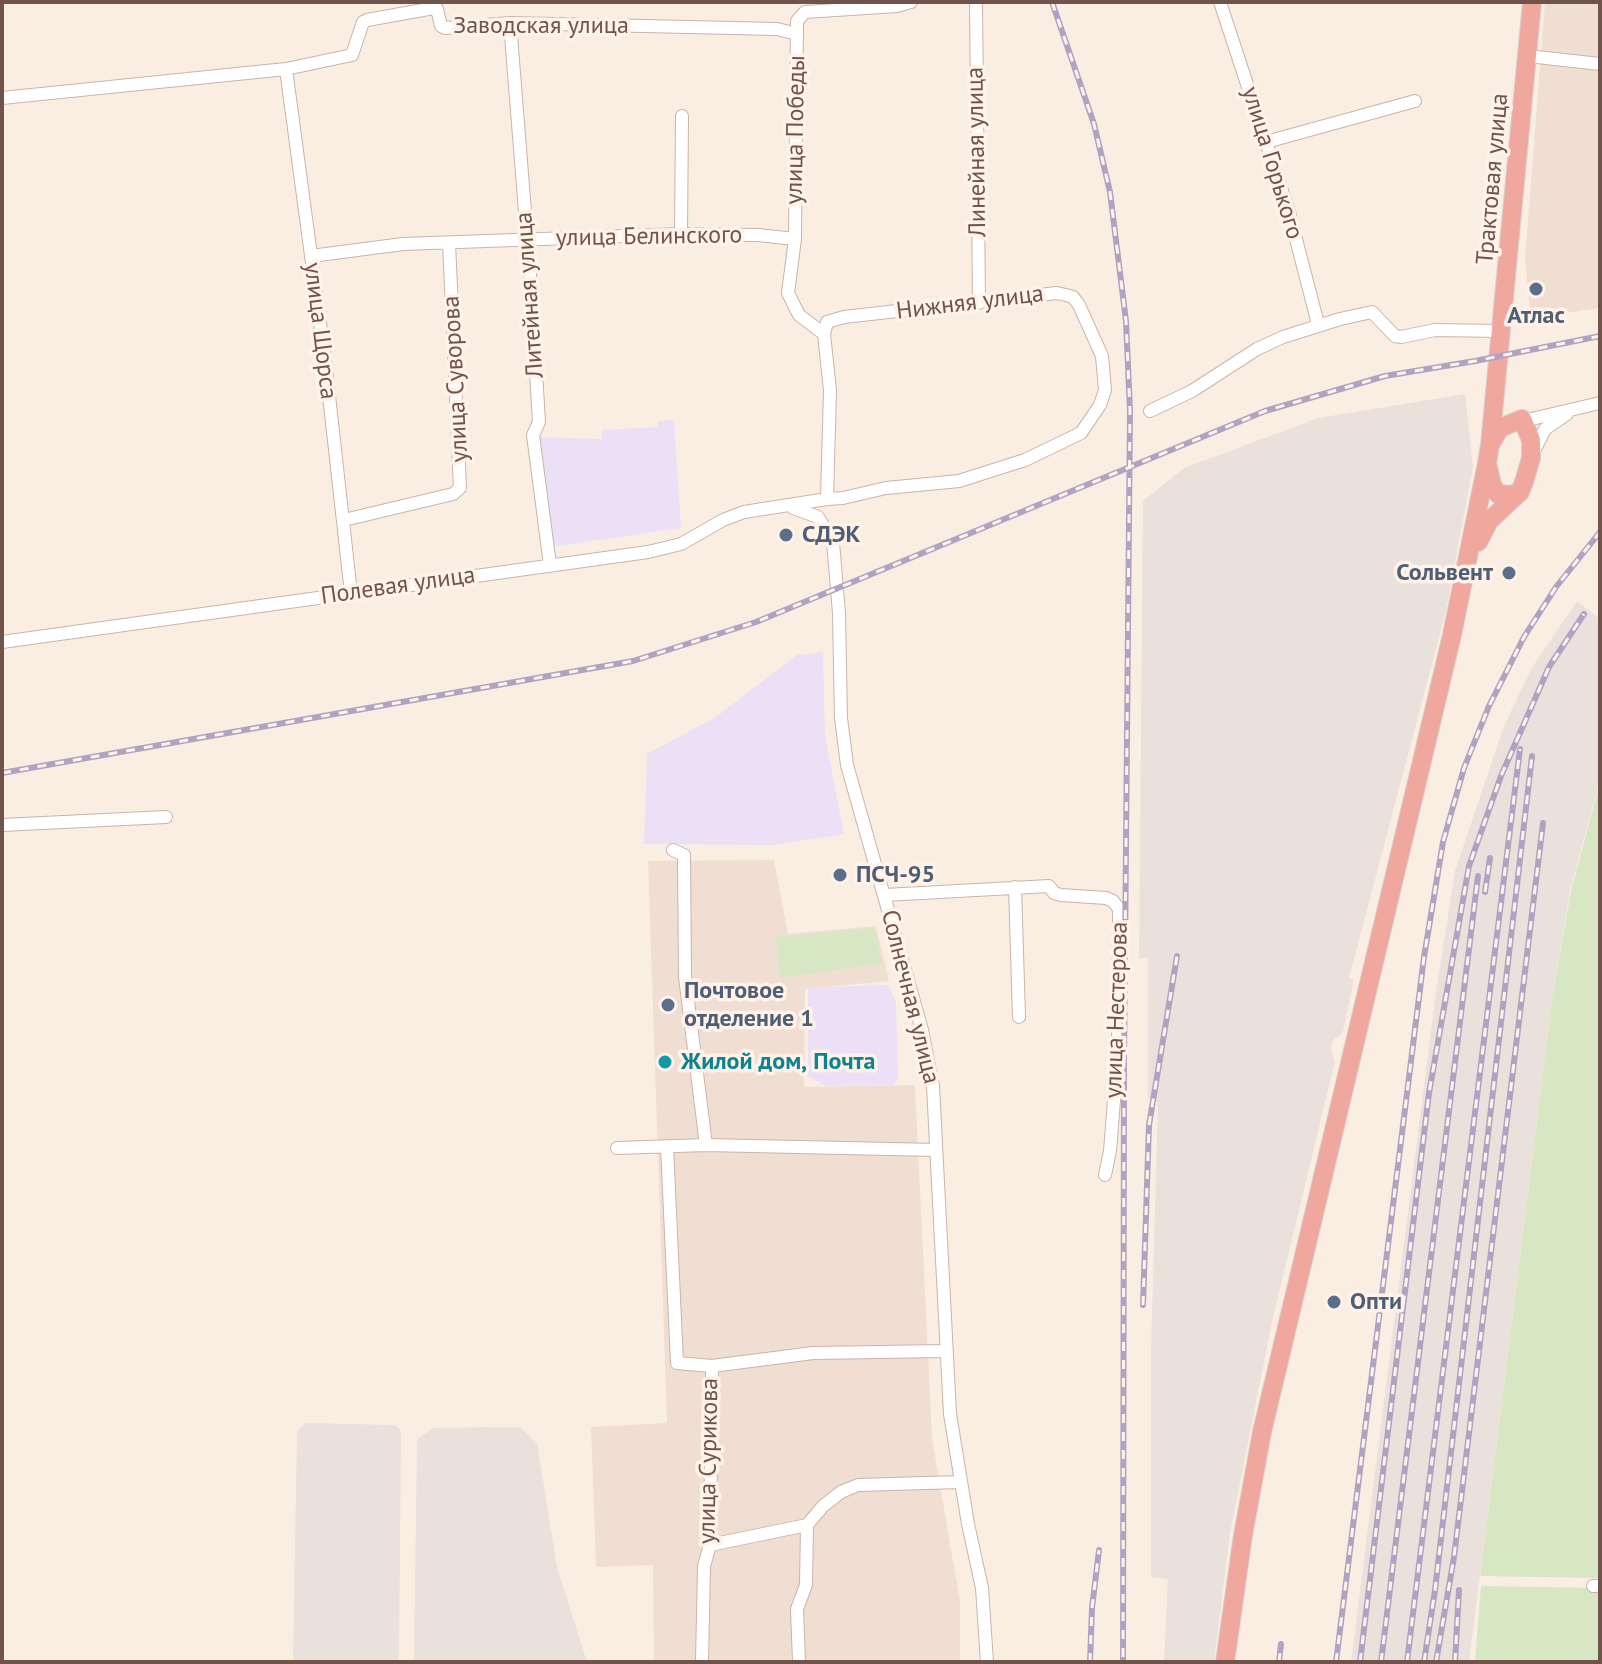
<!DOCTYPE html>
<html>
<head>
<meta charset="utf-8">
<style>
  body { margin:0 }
  #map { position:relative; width:1602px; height:1664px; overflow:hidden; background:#faeee3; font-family:"PT Sans",sans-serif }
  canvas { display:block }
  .frame { position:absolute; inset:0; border:4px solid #70534b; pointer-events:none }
</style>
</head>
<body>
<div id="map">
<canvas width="1602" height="1664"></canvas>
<div class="frame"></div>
</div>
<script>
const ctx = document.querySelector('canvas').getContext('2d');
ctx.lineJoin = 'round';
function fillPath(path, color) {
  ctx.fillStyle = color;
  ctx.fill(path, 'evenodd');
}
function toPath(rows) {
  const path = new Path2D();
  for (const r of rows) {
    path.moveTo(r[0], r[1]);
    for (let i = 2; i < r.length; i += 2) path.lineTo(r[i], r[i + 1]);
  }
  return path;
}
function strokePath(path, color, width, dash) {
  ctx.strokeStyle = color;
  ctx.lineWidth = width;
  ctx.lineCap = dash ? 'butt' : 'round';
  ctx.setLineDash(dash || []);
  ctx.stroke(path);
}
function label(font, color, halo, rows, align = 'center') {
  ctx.font = font + ' "PT Sans",sans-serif';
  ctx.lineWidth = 7;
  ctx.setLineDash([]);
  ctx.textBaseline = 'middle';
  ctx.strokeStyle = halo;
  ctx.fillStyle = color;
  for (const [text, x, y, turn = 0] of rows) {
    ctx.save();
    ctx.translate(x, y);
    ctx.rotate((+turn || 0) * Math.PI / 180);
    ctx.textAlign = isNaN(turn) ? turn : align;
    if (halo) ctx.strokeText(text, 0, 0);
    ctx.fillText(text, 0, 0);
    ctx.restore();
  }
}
fillPath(toPath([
  [1545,2,1600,2,1600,308,1531,318,1525,259],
  [774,860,788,934,876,926,889,981,805,989,804,1087,915,1085,932,1438,960,1602,960,1662,654,1662,653,1565,596,1567,591,1427,667,1423,648,861]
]), '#f1ded2');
fillPath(toPath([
  [1465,394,1473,467,1446,611,1349,978,1354,980,1343,1032,1333,1040,1331,1050,1335,1061,1272,1322,1230,1533,1214,1662,1164,1662,1168,1579,1151,1577,1151,1350,1158,1102,1148,1099,1148,958,1139,958,1143,501,1184,468,1318,418],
  [1577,601,1600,619,1600,779,1570,891,1552,1001,1469,1662,1351,1662,1435,999,1455,871,1504,726,1531,669],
  [306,1423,395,1425,401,1431,399,1662,293,1662,297,1431],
  [520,1427,537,1443,557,1567,587,1662,414,1662,417,1439,433,1428]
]), '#eae1dd');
fillPath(toPath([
  [674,420,681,528,551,547,537,437,602,439,602,430,658,427,658,421],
  [823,652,825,736,844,834,774,845,644,844,647,754,716,717,797,655],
  [888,985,896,1002,898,1078,894,1085,826,1086,808,1076,808,988]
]), '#ebe0f6');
fillPath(toPath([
  [1600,782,1600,1578,1480,1576,1552,1001,1571,891],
  [874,928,882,963,780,978,776,937],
  [1481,1586,1600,1588,1600,1662,1475,1662]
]), '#d7e6c3');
const minor = toPath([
  [976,2,979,303],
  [1220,2,1289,212,1318,324],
  [510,23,531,287,539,422,533,435,550,565],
  [1528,56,1600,64],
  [286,69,325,360,351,593],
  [2,98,286,69,352,55,363,22,367,20,434,8,437,9,441,26,445,28,510,23,777,29,797,34,797,21,805,12,897,6,911,2],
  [1266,142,1415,101],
  [681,234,682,116],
  [311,256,403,244,681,234,758,235,795,239],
  [824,334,827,322,844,317,1057,293,1066,295,1073,297,1079,305,1102,356,1105,390,1100,405,1081,433,1025,460,959,481,886,488,843,498,827,499],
  [1150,411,1192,391,1257,349,1283,337,1340,319,1372,312,1395,336,1401,337,1435,330,1502,331],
  [1523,421,1600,403],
  [1533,453,1545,429,1567,414],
  [793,508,818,517,833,542,839,613,841,718,847,765,922,1030,933,1086,950,1414,968,1524,982,1588,987,1662],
  [344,520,453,494,460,488,449,243],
  [2,642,648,552,681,544,723,520,744,512,827,499,830,390,824,334,799,315,788,293,795,239,797,21],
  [2,825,166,817],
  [673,850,684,855,685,977,706,1145],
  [1015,887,1019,1017],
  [885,895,1049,886,1054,893,1061,895,1106,898,1113,901,1119,909,1118,1050,1110,1151,1105,1175],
  [667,1147,677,1363,712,1366,710,1545,704,1566,702,1662],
  [617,1148,706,1145,936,1150],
  [712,1366,813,1353,945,1351],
  [710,1545,807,1525,823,1506,841,1492,858,1485,960,1482],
  [1593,1586,1600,1586],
  [799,1662,797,1609,806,1585,807,1525]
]);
const highway = toPath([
  [1522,419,1531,440,1531,458,1524,482,1520,492,1510,495,1498,494,1492,485,1487,463,1490,445,1500,428,1522,419],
  [1490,445,1532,2],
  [1478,542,1489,521,1520,492],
  [1225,1662,1243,1535,1262,1432,1452,635,1487,463]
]);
strokePath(minor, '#cab4aa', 14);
strokePath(highway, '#d7cfcd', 20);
strokePath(minor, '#fff', 12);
strokePath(highway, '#f0a79e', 18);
const rail = toPath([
  [1052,2,1094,124,1110,192,1126,321,1130,411,1124,1063,1123,1662],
  [2,773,633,661,756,622,1265,411,1385,376,1475,361,1600,336],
  [1485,892,1490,858],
  [1143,1305,1149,1125,1177,956],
  [1090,1662,1092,1608,1099,1550],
  [1279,1662,1281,1644],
  [1336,1662,1424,957,1443,842,1464,768,1489,706,1524,637,1556,587,1600,532],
  [1360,1662,1429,1093,1469,866,1501,776,1549,667,1584,614],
  [1381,1662,1478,876],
  [1407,1662,1520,749],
  [1424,1662,1435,1590,1532,756],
  [1436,1662,1454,1557,1543,823],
  [1455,1662,1459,1590]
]);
strokePath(rail, '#afa3c2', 6);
strokePath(rail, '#fef2e9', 3, [9]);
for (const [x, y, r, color] of [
  [1536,289,8,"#5c6f8a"],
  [786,535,8,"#5c6f8a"],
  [1509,573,8,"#5c6f8a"],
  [840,875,8,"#5c6f8a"],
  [668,1005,8,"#5c6f8a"],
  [665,1062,8,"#0f9aa8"],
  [1334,1302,8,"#5c6f8a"]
]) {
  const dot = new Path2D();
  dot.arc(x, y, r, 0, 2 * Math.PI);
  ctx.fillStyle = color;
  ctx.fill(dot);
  strokePath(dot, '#fef2e9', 3);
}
label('24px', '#70534b', '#fef2e9', [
  ["Заводская улица",541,26],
  ["улица Победы",796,130,-89],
  ["Линейная улица",977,152,-91],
  ["улица Горького",1272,163,73],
  ["Трактовая улица",1493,179,-85],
  ["улица Белинского",649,237,-1],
  ["Литейная улица",530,295,-94],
  ["Нижняя улица",970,303,-7],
  ["улица Щорса",320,331,83],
  ["улица Суворова",456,379,-93],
  ["Полевая улица",398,586,-8],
  ["Солнечная улица",910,997,76],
  ["улица Нестерова",1117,1010,-88],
  ["улица Сурикова",709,1461,-89]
]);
label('bold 24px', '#4e5e75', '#fef2e9', [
  ["Атлас",1536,316,"center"],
  ["СДЭК",802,535],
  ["Сольвент",1493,573,"right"],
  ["ПСЧ-95",856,875],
  ["Почтовое",684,991],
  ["отделение 1",684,1019],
  ["Опти",1350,1302]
], 'left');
label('bold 24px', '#0d838f', '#fef2e9', [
  ["Жилой дом, Почта",681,1062]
], 'left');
</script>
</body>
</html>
